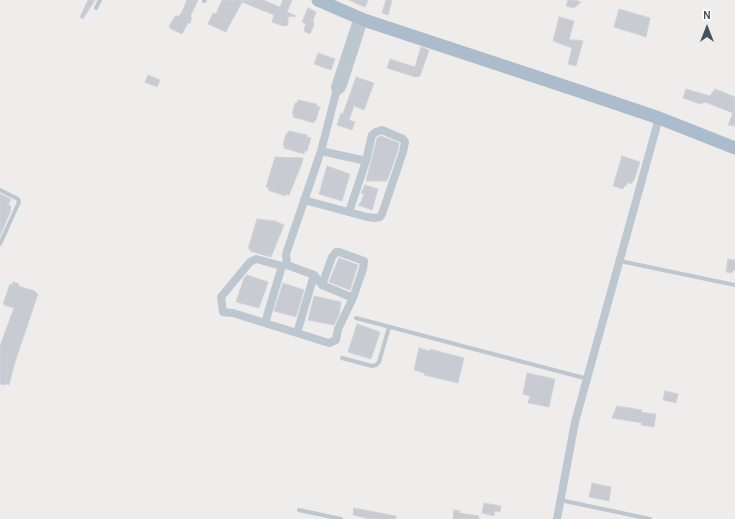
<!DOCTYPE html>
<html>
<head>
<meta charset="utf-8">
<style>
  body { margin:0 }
  #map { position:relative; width:735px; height:519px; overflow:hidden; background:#efecec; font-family:Karla,sans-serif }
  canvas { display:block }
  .north { position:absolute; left:687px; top:8px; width:40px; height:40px; -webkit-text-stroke:3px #fff; paint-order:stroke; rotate:0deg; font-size:11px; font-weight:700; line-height:16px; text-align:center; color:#44505a }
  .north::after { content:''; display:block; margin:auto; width:14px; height:18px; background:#44505a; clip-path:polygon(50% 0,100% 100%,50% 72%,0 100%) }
</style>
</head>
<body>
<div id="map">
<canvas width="735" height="519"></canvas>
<div class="north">N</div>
</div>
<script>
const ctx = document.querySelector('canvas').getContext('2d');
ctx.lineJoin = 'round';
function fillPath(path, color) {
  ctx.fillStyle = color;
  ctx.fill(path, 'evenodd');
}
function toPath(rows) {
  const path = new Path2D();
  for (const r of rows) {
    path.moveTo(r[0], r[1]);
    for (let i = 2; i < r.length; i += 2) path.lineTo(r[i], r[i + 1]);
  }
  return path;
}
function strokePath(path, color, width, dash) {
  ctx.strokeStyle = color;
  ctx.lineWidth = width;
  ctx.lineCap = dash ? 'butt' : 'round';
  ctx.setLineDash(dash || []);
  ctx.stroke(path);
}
const building = toPath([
  [88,0,95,0,83,19,80,17,88,0],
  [187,0,198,0,190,17,192,17,190,23,188,23,182,34,171,29,169,26,176,15,178,17,182,12,187,0],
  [222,0,263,0,280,7,283,0,292,0,287,12,296,16,288,17,288,25,283,26,272,22,274,15,242,2,226,32,208,24,213,13,216,14,222,0],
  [349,0,368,0,365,7,349,0],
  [386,0,392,0,388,15,382,13,386,0],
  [568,0,575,0,581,2,574,8,566,6,568,0],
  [308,8,316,12,313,20,314,25,310,34,305,32,304,29,306,24,302,22,308,8],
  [619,9,650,18,646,37,614,27,619,9],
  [559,17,574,21,569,40,578,40,583,41,576,66,568,64,572,48,553,41,559,17],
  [421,47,429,50,420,76,415,77,387,68,390,59,415,67,421,47],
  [318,53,335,59,331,70,314,64,318,53],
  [148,75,160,80,157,87,145,82,148,75],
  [356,77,374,83,364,110,354,106,349,120,355,122,352,130,337,125,341,113,343,114,356,77],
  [686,89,710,96,715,89,735,97,735,126,728,125,733,113,705,102,700,104,683,98,686,89],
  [298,100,317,104,316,106,320,107,316,120,315,120,314,123,293,117,294,114,292,114,295,103,297,103,298,100],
  [289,131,307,135,307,137,311,138,307,151,305,151,304,154,284,148,284,145,283,145,286,134,287,134,289,131],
  [381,136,399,143,398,150,387,181,366,181,377,138,381,136],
  [622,156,640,162,634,180,631,184,628,182,626,186,624,186,623,189,613,186,622,156],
  [275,157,303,158,302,163,289,195,286,194,285,196,268,190,269,188,266,187,275,157],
  [327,166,350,174,342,201,319,194,327,166],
  [365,185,378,189,372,210,358,205,361,202,364,194,361,193,365,185],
  [0,194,11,199,8,205,11,206,10,210,11,210,0,236,0,194],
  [257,219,275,221,284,225,271,257,250,251,251,249,248,249,257,219],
  [339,258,358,265,350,290,329,282,339,258],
  [728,259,735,260,735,271,733,270,732,273,726,272,728,259],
  [247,275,268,282,259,308,236,302,244,278,247,275],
  [13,282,19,284,18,286,35,291,35,292,38,294,15,362,9,385,5,383,5,385,0,384,0,346,14,308,4,305,4,304,3,304,10,284,12,285,13,282],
  [283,283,304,290,296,317,274,311,283,283],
  [314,296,341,302,339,315,334,325,308,320,314,296],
  [357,324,380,332,371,359,348,352,357,324],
  [419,348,429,351,430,349,464,358,458,383,424,375,424,373,414,370,419,348],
  [527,373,555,379,549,407,528,403,530,396,523,394,527,373],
  [665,391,678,394,676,403,663,400,665,391],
  [617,406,642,410,641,412,656,414,654,427,641,425,642,423,612,418,617,406],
  [592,483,611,487,609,501,589,497,592,483],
  [484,503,501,506,500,512,495,511,494,516,482,513,484,503],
  [354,508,396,516,396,519,371,519,353,515,354,508],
  [454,510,460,511,459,513,479,516,479,519,453,519,454,510]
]);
fillPath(building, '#c9cbd2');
strokePath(building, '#d0d3d9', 1);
strokePath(toPath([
  [204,1,205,0],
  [96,8,100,0],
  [0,190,18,199,19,202,0,244],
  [620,261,735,285],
  [356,318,588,379],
  [342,358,372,366,376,365,379,362,389,327],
  [560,500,650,519],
  [299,510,341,519]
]), '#bcc7d0', 4);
strokePath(toPath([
  [358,17,335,87,336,93,341,89,343,85,364,20],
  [321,151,366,161],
  [304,200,367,217,375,218,380,217,382,214,403,152,405,142,403,139,382,130,376,132,372,135,366,161,349,212],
  [287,265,286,254,321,151,336,93],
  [322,285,332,257,336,252,339,252,364,261,363,269,353,298,338,329,336,340,329,343,233,313,223,312,221,297,250,262,256,259,282,266,287,265,314,275,322,285,353,298],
  [265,323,282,266],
  [297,333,314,275],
  [557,519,575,422,659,118]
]), '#bcc7d0', 8);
strokePath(toPath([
  [318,0,364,20,582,92,659,118,735,148]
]), '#abbccd', 13);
</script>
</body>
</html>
